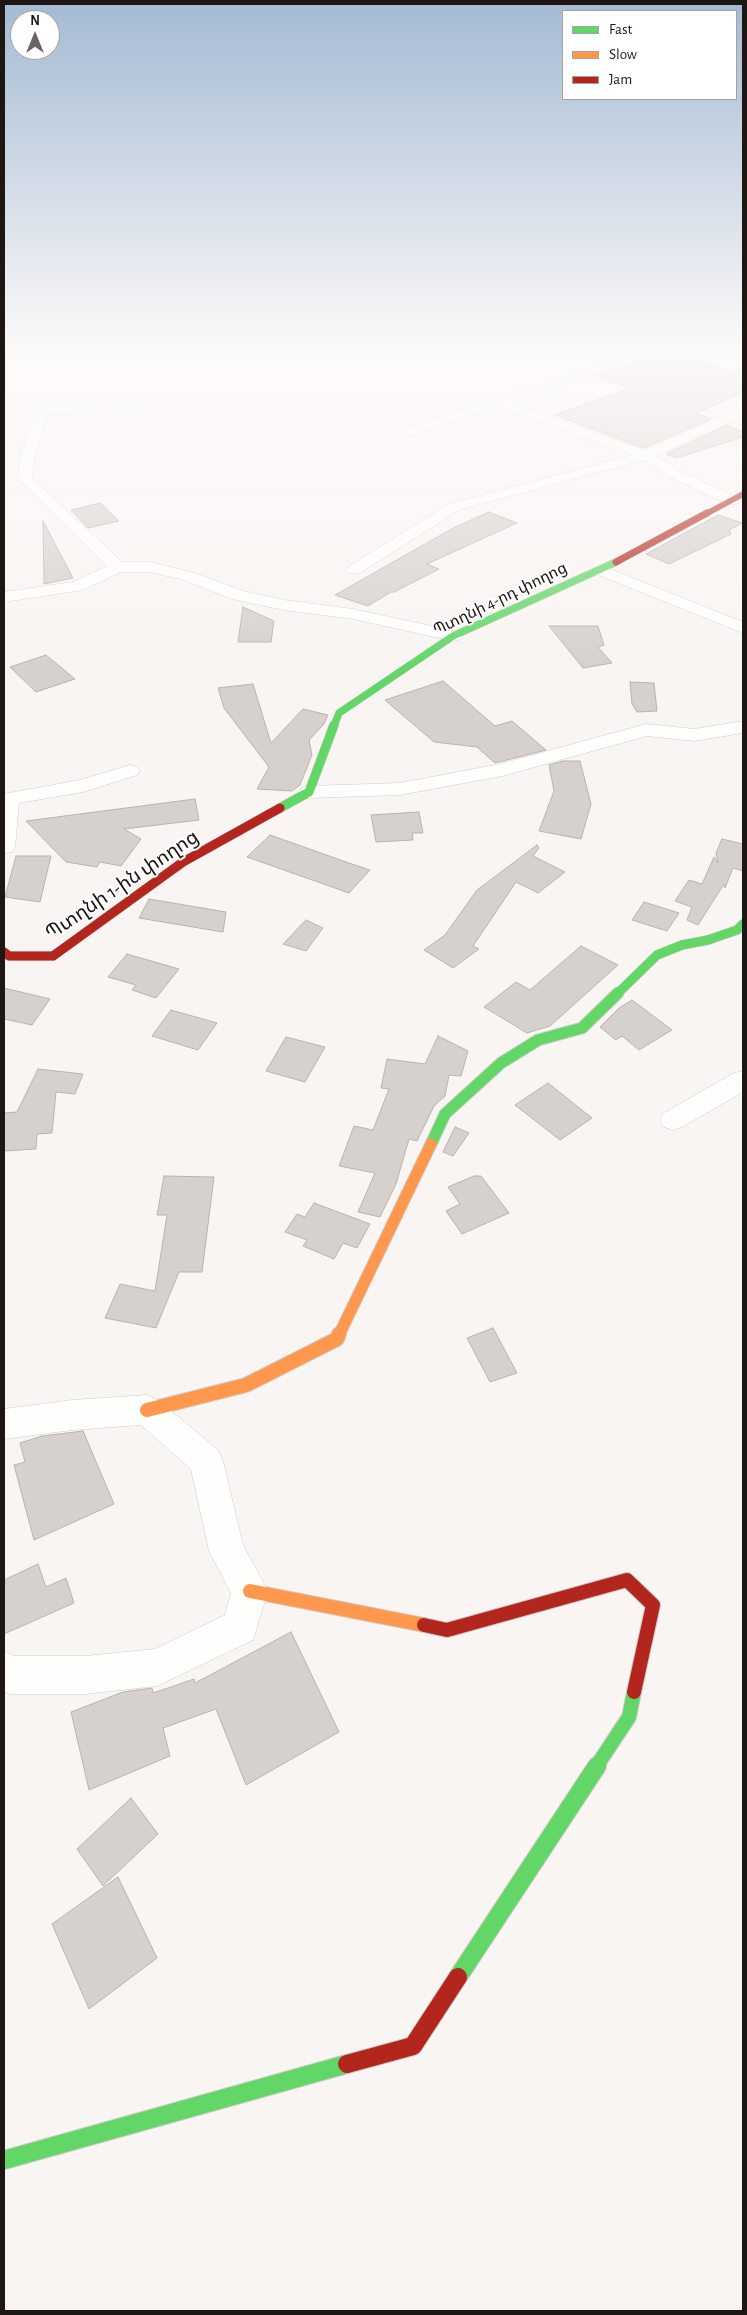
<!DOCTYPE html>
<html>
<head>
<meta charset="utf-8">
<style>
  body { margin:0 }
  #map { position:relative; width:747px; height:2315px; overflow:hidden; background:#f9f5f2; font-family:"Alegreya Sans",sans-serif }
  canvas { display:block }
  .frame { position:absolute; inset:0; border:5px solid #1d1612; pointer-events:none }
  .legend { position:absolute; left:562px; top:10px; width:175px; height:90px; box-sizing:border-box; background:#fff; border:1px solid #a5a2a0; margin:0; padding:6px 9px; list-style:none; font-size:15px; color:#1d1612 }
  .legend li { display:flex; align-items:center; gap:10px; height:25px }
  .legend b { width:25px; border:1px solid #a5a2a0 }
  .north { position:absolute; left:10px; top:10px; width:50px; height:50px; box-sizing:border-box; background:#fff; border:1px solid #a5a2a0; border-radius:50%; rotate:0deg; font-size:14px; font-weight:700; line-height:20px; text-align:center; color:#1d1612 }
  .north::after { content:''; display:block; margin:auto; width:18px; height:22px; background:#6a6460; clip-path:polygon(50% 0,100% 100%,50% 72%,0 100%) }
</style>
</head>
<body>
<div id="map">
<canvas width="747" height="2315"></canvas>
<div class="frame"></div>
<ul class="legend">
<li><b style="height:6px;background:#63d668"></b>Fast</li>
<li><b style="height:6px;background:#ff974d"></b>Slow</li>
<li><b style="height:6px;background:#b3261e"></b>Jam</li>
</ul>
<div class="north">N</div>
</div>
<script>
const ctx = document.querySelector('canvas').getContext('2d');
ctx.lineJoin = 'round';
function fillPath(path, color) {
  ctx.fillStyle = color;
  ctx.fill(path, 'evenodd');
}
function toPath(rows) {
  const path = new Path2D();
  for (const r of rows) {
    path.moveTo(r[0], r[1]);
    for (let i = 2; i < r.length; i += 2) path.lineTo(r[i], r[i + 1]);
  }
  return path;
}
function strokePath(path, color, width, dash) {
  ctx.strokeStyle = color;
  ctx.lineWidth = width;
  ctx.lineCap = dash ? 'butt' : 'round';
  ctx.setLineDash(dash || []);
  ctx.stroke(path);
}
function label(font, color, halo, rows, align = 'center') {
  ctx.font = font + ' "Alegreya Sans","Noto Sans Armenian",sans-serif';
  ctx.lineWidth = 4;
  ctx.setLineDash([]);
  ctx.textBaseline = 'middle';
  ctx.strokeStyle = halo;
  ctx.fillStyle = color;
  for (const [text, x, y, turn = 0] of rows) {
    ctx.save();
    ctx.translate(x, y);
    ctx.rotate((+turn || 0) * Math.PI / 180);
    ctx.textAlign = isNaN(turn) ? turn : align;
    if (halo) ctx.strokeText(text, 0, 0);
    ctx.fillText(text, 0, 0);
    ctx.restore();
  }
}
const building = toPath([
  [660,351,732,371,743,367,743,393,696,413,711,419,644,448,555,415,630,388,596,376,631,364,660,351],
  [727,425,743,432,743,437,676,458,666,454,727,425],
  [100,503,119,521,88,528,71,510,100,503],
  [489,512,517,523,427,564,439,569,394,592,391,592,368,606,335,595,455,527,489,512],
  [718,515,742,523,729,530,731,534,669,564,646,554,718,515],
  [43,521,73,578,44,584,43,521],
  [243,607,274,621,271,642,238,642,243,607],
  [549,626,598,626,604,645,598,647,612,663,583,668,549,626],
  [46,655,75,679,36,692,10,667,46,655],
  [443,681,495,726,512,721,546,750,495,763,477,747,434,742,385,700,443,681],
  [630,682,654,683,657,711,637,712,632,704,630,682],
  [253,684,271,743,303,709,328,715,324,724,309,740,312,755,300,785,292,791,257,789,269,767,224,708,218,688,253,684],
  [563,761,580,761,591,804,581,839,539,831,554,791,549,765,563,761],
  [195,799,199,820,124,829,141,839,121,866,100,862,97,867,66,862,26,821,195,799],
  [419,812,423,833,412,833,413,840,376,842,371,815,419,812],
  [270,835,349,863,370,870,349,893,247,857,270,835],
  [722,839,743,844,743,871,733,868,725,888,724,884,698,925,687,920,692,907,675,901,689,880,702,884,714,857,718,863,716,853,722,839],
  [537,845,539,848,533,856,565,872,538,893,516,882,473,946,479,949,453,968,424,950,445,935,477,890,537,845],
  [16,856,51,856,40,902,5,897,16,856],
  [149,899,226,912,223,932,139,918,149,899],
  [644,902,679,913,667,931,632,920,644,902],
  [306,920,323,928,306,951,283,944,306,920],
  [581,946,618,965,550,1026,527,1033,484,1007,516,982,530,990,581,946],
  [127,954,179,969,156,998,132,990,136,985,108,977,127,954],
  [4,988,50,999,32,1025,4,1019,4,988],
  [632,1000,672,1030,639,1050,622,1036,616,1040,600,1027,619,1008,632,1000],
  [171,1010,217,1023,198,1050,152,1036,171,1010],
  [438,1036,468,1051,461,1076,449,1075,445,1096,434,1106,417,1141,409,1139,396,1184,380,1217,358,1212,375,1173,339,1166,354,1126,373,1130,389,1089,381,1088,387,1059,425,1064,438,1036],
  [286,1037,325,1047,305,1082,266,1071,286,1037],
  [38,1069,83,1074,75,1094,56,1092,52,1133,37,1134,36,1149,4,1151,4,1113,17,1112,38,1069],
  [548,1083,592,1118,560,1140,515,1105,548,1083],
  [455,1127,469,1133,453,1156,443,1152,455,1127],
  [164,1176,214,1177,202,1272,179,1272,156,1328,105,1318,120,1284,155,1291,167,1215,157,1215,164,1176],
  [474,1176,481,1176,509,1213,462,1234,446,1211,460,1204,448,1187,474,1176],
  [314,1203,370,1224,357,1248,343,1243,334,1259,303,1246,307,1240,285,1232,297,1214,305,1217,314,1203],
  [493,1328,517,1373,490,1382,467,1338,493,1328],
  [83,1431,114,1504,34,1540,14,1465,25,1462,20,1443,42,1436,83,1431],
  [38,1564,46,1587,66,1578,74,1603,4,1634,4,1580,38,1564],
  [291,1632,339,1732,246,1785,216,1709,163,1728,170,1756,89,1790,71,1712,123,1692,152,1688,153,1693,194,1679,195,1683,291,1632],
  [131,1798,158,1834,103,1886,77,1849,131,1798],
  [118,1877,157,1958,89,2009,52,1924,118,1877]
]);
fillPath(building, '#d7d1cd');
strokePath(building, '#b8b3af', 1);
const street = toPath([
  [638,347,653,347,621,366,511,403,645,450,743,407,743,416,656,456,678,470,737,498,739,501,737,504,727,504,668,476,644,460,459,510,360,573,348,573,346,570,348,567,449,504,632,455,498,407,415,434,410,435,403,431,405,428,581,372,613,360,638,347],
  [100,403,144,405,151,409,144,413,100,411,47,415,34,458,32,478,122,562,150,562,195,573,243,591,284,600,353,609,459,632,462,636,459,640,453,641,353,619,284,610,232,599,184,580,150,572,121,572,83,590,4,602,4,592,73,582,107,566,18,479,20,458,36,409,100,403],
  [600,565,743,622,743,633,594,573,592,570,600,565],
  [743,721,743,733,694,741,647,736,502,776,400,795,309,798,302,796,299,792,302,788,309,786,400,783,500,764,646,724,694,729,743,721],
  [130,765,137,767,140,771,137,775,83,792,19,803,15,847,12,852,4,853,4,794,80,780,130,765],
  [743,1071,743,1092,682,1127,673,1130,664,1127,660,1120,664,1113,734,1073,743,1071],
  [147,1395,158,1400,218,1450,223,1461,243,1545,268,1591,253,1640,157,1686,85,1694,10,1694,4,1691,4,1652,14,1656,85,1656,155,1649,225,1615,231,1593,209,1551,191,1469,141,1425,72,1430,4,1439,4,1409,72,1400,147,1395]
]);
const fastFar4 = toPath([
  [334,726,339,713,453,636,616,562]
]);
const fastFar3 = toPath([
  [280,808,309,792,334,725],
  [616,995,657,955,682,945,708,940,737,930,743,924]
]);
const fastFar2 = toPath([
  [431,1144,445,1114,501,1063,538,1040,582,1028,618,993]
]);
const fastFar1 = toPath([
  [596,1767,629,1717,634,1692]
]);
const fast = toPath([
  [458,1977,597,1766],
  [4,2160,347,2064]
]);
const slowFar1 = toPath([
  [339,1335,431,1144]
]);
const slow = toPath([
  [147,1410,246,1385,337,1339,339,1334],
  [250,1591,424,1625]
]);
const jamFar4 = toPath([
  [704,515,743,494]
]);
const jamFar3 = toPath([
  [616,562,707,513]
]);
const jamFar2 = toPath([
  [4,952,9,956,53,956,183,862,280,808]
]);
const jamFar1 = toPath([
  [424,1625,447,1630,627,1580,653,1605,634,1692]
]);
const jam = toPath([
  [347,2064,413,2046,458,1977]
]);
strokePath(street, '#d1ccc8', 1);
strokePath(fastFar4, '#d1ccc8', 8);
strokePath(fastFar3, '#d1ccc8', 10);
strokePath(fastFar2, '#d1ccc8', 13);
strokePath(fastFar1, '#d1ccc8', 16);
strokePath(fast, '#d1ccc8', 20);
strokePath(slowFar1, '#d1ccc8', 13);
strokePath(slow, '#d1ccc8', 16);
strokePath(jamFar4, '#d1ccc8', 6);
strokePath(jamFar3, '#d1ccc8', 8);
strokePath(jamFar2, '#d1ccc8', 10);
strokePath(jamFar1, '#d1ccc8', 16);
strokePath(jam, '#d1ccc8', 20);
fillPath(street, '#fefefd');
strokePath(fastFar4, '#63d668', 7);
strokePath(fastFar3, '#63d668', 9);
strokePath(fastFar2, '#63d668', 11);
strokePath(fastFar1, '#63d668', 14);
strokePath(fast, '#63d668', 18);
strokePath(slowFar1, '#ff974d', 11);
strokePath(slow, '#ff974d', 14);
strokePath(jamFar4, '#b3261e', 5.5);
strokePath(jamFar3, '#b3261e', 7);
strokePath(jamFar2, '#b3261e', 9);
strokePath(jamFar1, '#b3261e', 14);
strokePath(jam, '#b3261e', 18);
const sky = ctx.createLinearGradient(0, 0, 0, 671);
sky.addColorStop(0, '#a4bad3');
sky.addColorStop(0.52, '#fcfaf9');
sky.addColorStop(1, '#fcfaf900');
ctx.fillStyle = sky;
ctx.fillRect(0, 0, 747, 671);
label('16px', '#1d1612', '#fff', [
  ["Պտղնի 4-րդ փողոց",500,599,-26]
]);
label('20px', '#1d1612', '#fff', [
  ["Պտղնի 1-ին փողոց",122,885,-34]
]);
</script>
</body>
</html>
